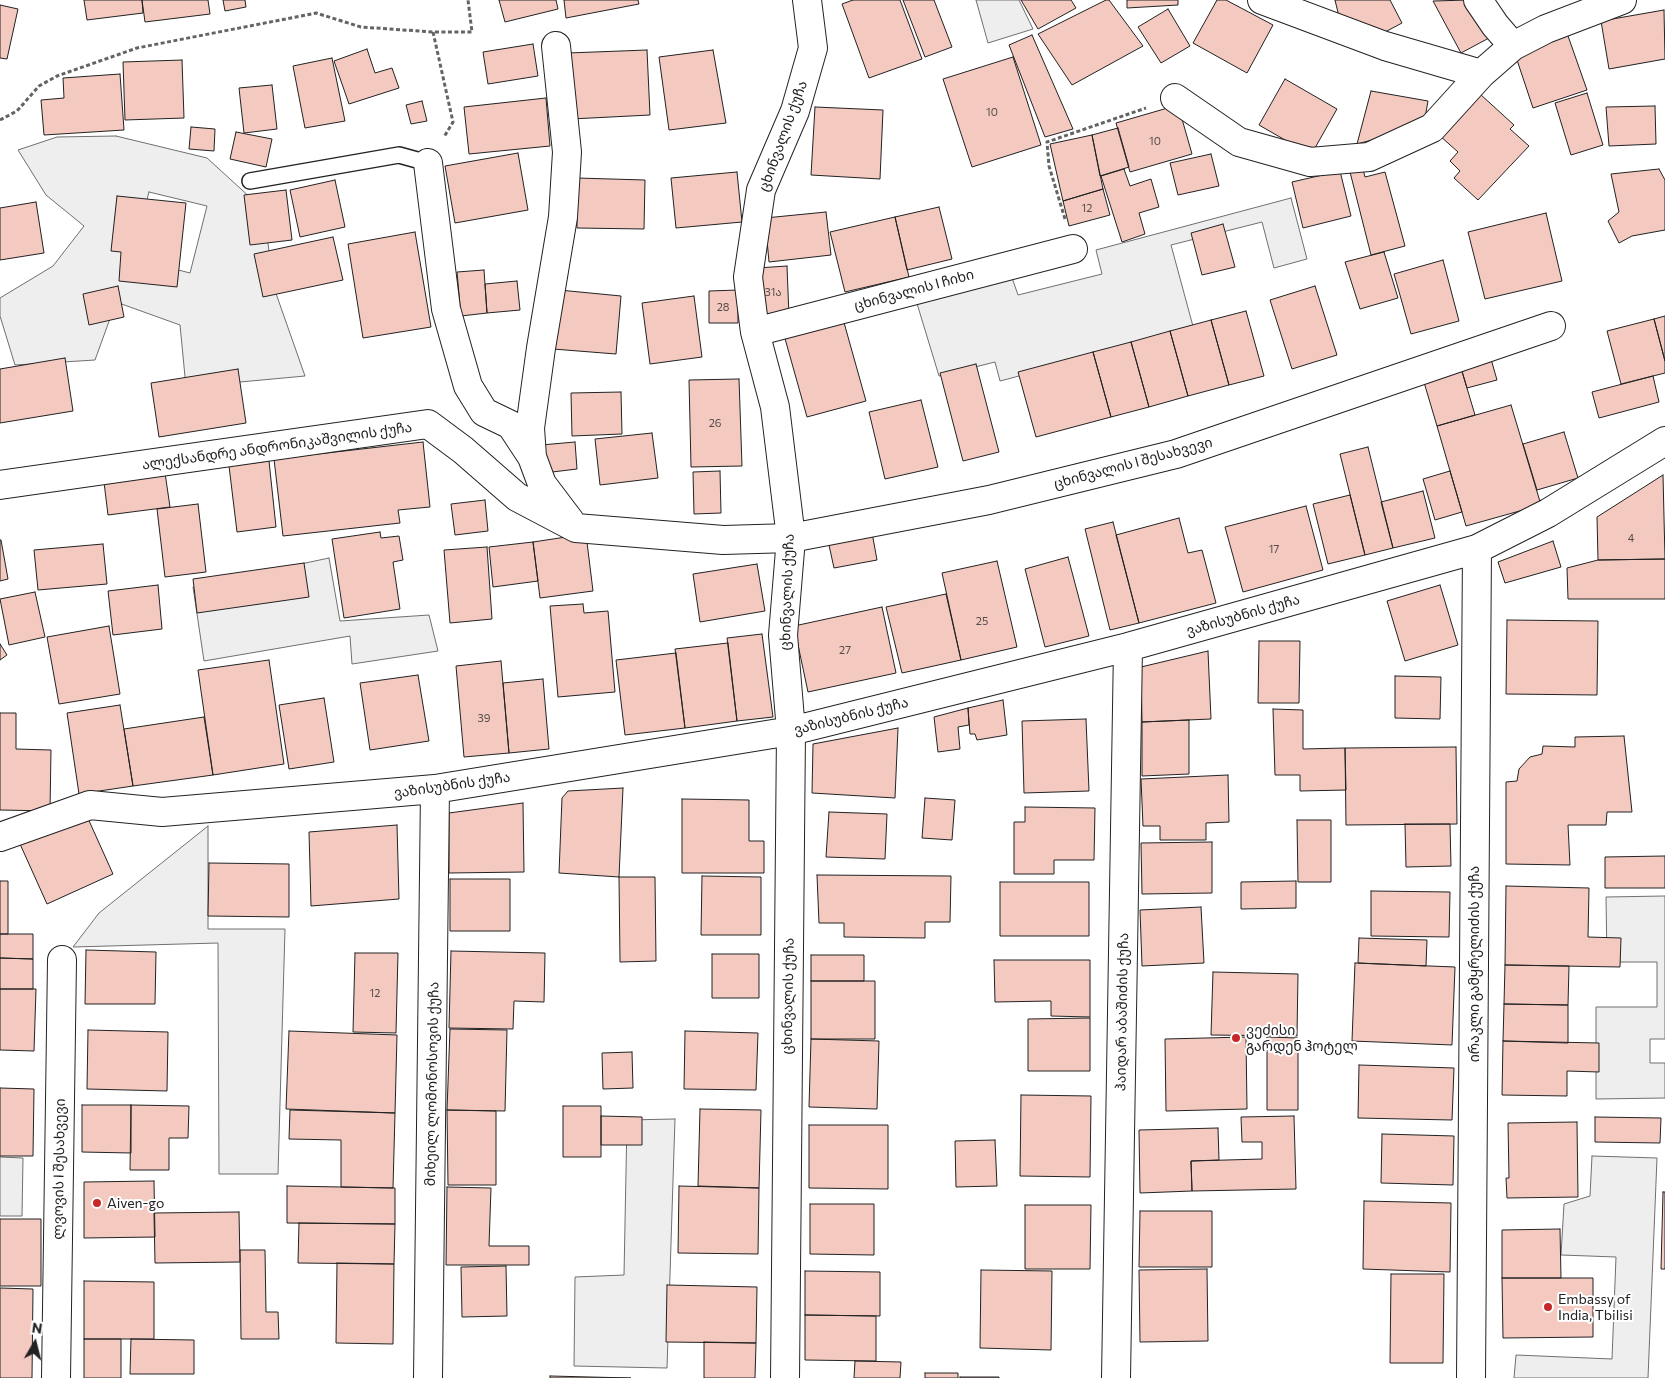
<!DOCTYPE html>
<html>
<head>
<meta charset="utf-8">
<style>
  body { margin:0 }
  #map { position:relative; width:1665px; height:1378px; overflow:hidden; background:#fff; font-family:Commissioner,sans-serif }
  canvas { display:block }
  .north { position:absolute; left:10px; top:1318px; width:50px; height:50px; -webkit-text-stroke:4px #fff; paint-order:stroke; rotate:8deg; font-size:14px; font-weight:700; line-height:20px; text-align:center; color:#222 }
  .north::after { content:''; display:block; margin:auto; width:18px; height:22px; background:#222; clip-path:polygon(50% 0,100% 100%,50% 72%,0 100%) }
</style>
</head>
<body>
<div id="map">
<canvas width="1665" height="1378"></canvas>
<div class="north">N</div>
</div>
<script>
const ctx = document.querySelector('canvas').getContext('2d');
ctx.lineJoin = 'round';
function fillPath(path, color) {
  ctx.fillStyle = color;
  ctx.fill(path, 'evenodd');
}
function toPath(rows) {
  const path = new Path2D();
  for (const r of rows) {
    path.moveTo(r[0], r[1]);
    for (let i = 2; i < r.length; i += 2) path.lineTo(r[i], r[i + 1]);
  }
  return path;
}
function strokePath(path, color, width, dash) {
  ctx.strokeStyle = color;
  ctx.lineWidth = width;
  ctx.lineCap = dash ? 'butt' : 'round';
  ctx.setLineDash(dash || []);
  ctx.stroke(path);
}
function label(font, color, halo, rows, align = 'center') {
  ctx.font = font + ' Commissioner,"Noto Sans Georgian",sans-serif';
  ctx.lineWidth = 4;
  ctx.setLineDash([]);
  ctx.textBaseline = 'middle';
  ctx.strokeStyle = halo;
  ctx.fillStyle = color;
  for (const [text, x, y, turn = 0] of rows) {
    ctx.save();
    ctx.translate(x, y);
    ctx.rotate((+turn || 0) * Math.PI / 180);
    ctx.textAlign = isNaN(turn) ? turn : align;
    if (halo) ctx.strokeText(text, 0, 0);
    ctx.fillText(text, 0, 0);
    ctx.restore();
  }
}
const green = toPath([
  [976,0,1019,0,1033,29,988,43,976,0],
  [116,136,207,158,264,210,273,285,305,376,186,387,180,325,116,302,95,360,15,365,0,316,0,298,53,266,84,226,46,195,18,150,57,137,116,136],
  [149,192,207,206,190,273,132,258,149,192],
  [1291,198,1307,259,1274,268,1262,222,1171,245,1194,330,1000,381,995,362,939,376,915,297,1009,269,1018,295,1102,274,1096,250,1291,198],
  [329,558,340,621,429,615,438,651,352,664,350,636,204,661,193,587,329,558],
  [208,826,208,929,285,929,278,1174,219,1174,218,943,73,947,99,913,208,826],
  [1665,896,1665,1039,1650,1039,1650,1063,1665,1063,1665,1098,1596,1099,1596,1007,1657,1007,1657,962,1607,962,1606,897,1665,896],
  [675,1119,667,1368,574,1366,575,1277,624,1275,627,1120,675,1119],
  [1592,1156,1657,1158,1648,1378,1514,1378,1516,1355,1612,1359,1616,1257,1561,1255,1564,1204,1590,1196,1592,1156],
  [0,1157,23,1158,22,1216,0,1216,0,1157]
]);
fillPath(green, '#eee');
strokePath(green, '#6f6f6f', 1);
const building = toPath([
  [84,0,142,0,143,13,87,20,84,0],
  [142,0,208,0,210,14,145,22,142,0],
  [223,0,245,0,246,7,225,11,223,0],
  [499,0,556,0,558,9,505,22,499,0],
  [564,0,638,0,639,4,566,18,564,0],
  [853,0,900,0,922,59,869,78,842,4,853,0],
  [903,0,934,0,952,47,925,57,903,0],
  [1021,0,1071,0,1076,8,1038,29,1021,0],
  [1106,0,1109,0,1143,46,1072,85,1038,34,1106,0],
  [1127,0,1178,0,1178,5,1127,8,1127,0],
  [1217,0,1226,0,1273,25,1247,73,1193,43,1217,0],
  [1335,0,1390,0,1402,23,1372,39,1341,25,1335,0],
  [1468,0,1489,38,1461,53,1433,1,1468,0],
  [0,5,18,9,7,59,0,58,0,5],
  [1168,9,1190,46,1161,63,1138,27,1168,9],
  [1664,10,1665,59,1609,69,1601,21,1664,10],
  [1567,33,1587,90,1533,108,1514,51,1567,33],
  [1032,35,1073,129,1045,137,1009,45,1032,35],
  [533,44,538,76,488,84,483,52,533,44],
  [367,49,375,73,392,68,399,88,349,104,334,61,367,49],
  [647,50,650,115,571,119,568,53,647,50],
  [713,50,726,123,669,130,659,57,713,50],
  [1013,57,1041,145,972,167,943,79,1013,57],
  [332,58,345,121,305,128,293,66,332,58],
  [182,60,184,118,125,120,123,62,182,60],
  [120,74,124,130,44,135,41,100,64,98,63,78,120,74],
  [1285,79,1337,109,1311,155,1259,125,1285,79],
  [272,85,277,129,244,133,239,88,272,85],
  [1371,91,1428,101,1425,118,1398,133,1357,144,1371,91],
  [1587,93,1603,145,1571,155,1555,103,1587,93],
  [1480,94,1514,125,1510,129,1529,146,1478,200,1454,178,1460,171,1450,161,1458,152,1440,136,1480,94],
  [546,98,550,146,469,154,464,107,546,98],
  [422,101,427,121,411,124,406,105,422,101],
  [1178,105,1192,154,1130,172,1116,123,1178,105],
  [1655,106,1656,144,1609,146,1606,107,1655,106],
  [815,107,883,110,880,179,811,175,815,107],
  [191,127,215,129,214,151,189,149,191,127],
  [1118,128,1129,167,1100,176,1092,135,1118,128],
  [236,132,272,139,266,167,230,159,236,132],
  [1092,135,1103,189,1063,201,1050,144,1092,135],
  [518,153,528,210,455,223,445,166,518,153],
  [1211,154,1219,186,1178,195,1170,163,1211,154],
  [1362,165,1365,177,1385,172,1405,246,1371,255,1349,168,1362,165],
  [1124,169,1130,186,1151,179,1159,207,1139,213,1145,234,1122,242,1101,176,1124,169],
  [1659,169,1665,180,1665,230,1632,236,1619,243,1608,221,1619,212,1611,174,1659,169],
  [1340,171,1351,216,1303,228,1292,182,1340,171],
  [737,172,742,222,676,228,671,178,737,172],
  [577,178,645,180,644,229,577,228,577,178],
  [335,180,345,227,300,237,290,190,335,180],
  [1103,189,1110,215,1069,226,1063,201,1103,189],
  [286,190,292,240,250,245,244,195,286,190],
  [117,196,186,203,177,287,119,281,121,252,111,251,117,196],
  [36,202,44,253,0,260,0,208,36,202],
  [939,207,952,259,907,270,895,217,939,207],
  [826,212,831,255,769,262,765,218,826,212],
  [1546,213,1562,281,1485,299,1468,232,1546,213],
  [895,217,909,277,845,292,830,232,895,217],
  [1223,224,1235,267,1202,275,1191,233,1223,224],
  [415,232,431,327,363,338,348,244,415,232],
  [333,237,343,280,263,297,254,254,333,237],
  [1384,252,1398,298,1360,309,1345,262,1384,252],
  [1443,260,1459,321,1411,334,1394,274,1443,260],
  [787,266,789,316,760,318,757,268,787,266],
  [484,270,487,313,461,316,457,272,484,270],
  [517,281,520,310,487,313,485,284,517,281],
  [118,286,124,317,89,325,83,294,118,286],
  [1315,286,1337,355,1292,369,1270,300,1315,286],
  [559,290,621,296,616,354,553,349,559,290],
  [738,290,738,323,709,323,709,291,738,290],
  [694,296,702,357,650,364,642,303,694,296],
  [1246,311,1264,376,1229,385,1211,320,1246,311],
  [1665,316,1665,361,1654,319,1665,316],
  [843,319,866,401,807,417,784,335,843,319],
  [1654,319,1665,361,1665,373,1621,384,1607,331,1654,319],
  [1211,320,1229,385,1188,396,1170,331,1211,320],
  [1170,331,1188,396,1149,407,1131,342,1170,331],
  [1131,342,1149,407,1111,417,1093,352,1131,342],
  [1093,352,1111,417,1036,437,1018,372,1093,352],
  [65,358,73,411,0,423,0,369,65,358],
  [1491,359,1497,380,1467,388,1461,368,1491,359],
  [976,364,999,452,963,461,940,373,976,364],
  [1461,368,1475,415,1437,426,1423,379,1461,368],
  [238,369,246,423,159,437,151,383,238,369],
  [1653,376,1659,402,1599,418,1592,392,1653,376],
  [739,379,742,466,691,467,689,380,739,379],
  [621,392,622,434,572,436,571,393,621,392],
  [921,400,938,467,885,479,869,412,921,400],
  [1511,405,1541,505,1466,526,1437,426,1511,405],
  [1564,432,1578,478,1537,490,1523,444,1564,432],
  [652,433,658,478,600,485,595,439,652,433],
  [423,442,430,507,398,510,400,523,283,536,274,459,423,442],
  [575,442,577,469,544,473,541,445,575,442],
  [1368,447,1393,548,1365,555,1340,454,1368,447],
  [269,461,276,527,237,532,229,466,269,461],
  [164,466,170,507,108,515,103,474,164,466],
  [720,471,721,513,694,514,693,472,720,471],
  [1450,471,1462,512,1435,520,1423,479,1450,471],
  [1663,475,1665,559,1598,560,1597,517,1663,475],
  [1423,491,1435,538,1393,548,1381,502,1423,491],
  [1350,495,1365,555,1328,564,1313,504,1350,495],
  [485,500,488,531,455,535,451,504,485,500],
  [198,504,206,572,165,577,157,509,198,504],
  [1306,506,1323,570,1243,592,1225,527,1306,506],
  [1179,518,1188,553,1202,550,1216,603,1139,623,1116,535,1179,518],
  [1113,522,1139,623,1110,630,1085,529,1113,522],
  [871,527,877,560,834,568,827,536,871,527],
  [380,532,381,538,399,536,403,560,393,562,400,609,344,618,332,539,380,532],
  [586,534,593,591,540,598,533,542,586,534],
  [0,540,1,540,8,579,0,581,0,540],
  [1553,541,1561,567,1505,583,1498,562,1553,541],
  [533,542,538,581,493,587,489,547,533,542],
  [103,544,107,584,38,590,34,550,103,544],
  [487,547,492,619,450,623,444,550,487,547],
  [1068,557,1089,636,1045,647,1025,569,1068,557],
  [1665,559,1665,599,1568,599,1567,568,1598,560,1665,559],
  [997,561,1017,647,961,660,942,573,997,561],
  [304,563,309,597,197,613,193,579,304,563],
  [757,564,765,611,700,622,693,574,757,564],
  [158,585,162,629,113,635,108,591,158,585],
  [1440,585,1458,645,1405,661,1387,601,1440,585],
  [35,592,45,637,9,645,0,599,35,592],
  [946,594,961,660,902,673,886,607,946,594],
  [583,604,584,613,608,611,615,692,558,697,550,606,583,604],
  [882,607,896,673,808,692,794,626,882,607],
  [1507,620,1598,621,1597,695,1506,694,1507,620],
  [109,626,120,694,59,704,47,637,109,626],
  [762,634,773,717,737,721,727,638,762,634],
  [1259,641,1300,641,1299,703,1258,703,1259,641],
  [728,643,737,721,685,728,675,649,728,643],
  [0,644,7,655,0,660,0,644],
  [1208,651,1211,719,1142,722,1141,667,1208,651],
  [676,653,685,728,625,735,616,660,676,653],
  [269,660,284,764,213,775,198,670,269,660],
  [501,661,509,753,464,757,456,666,501,661],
  [418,675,429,741,370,750,360,683,418,675],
  [1395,676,1441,677,1440,719,1395,718,1395,676],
  [543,679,549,749,509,753,503,683,543,679],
  [324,698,334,762,289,769,279,705,324,698],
  [1003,700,1007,735,977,740,975,734,970,734,968,708,1003,700],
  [120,705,133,786,79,794,67,713,120,705],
  [968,708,969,725,958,727,960,749,938,752,934,717,968,708],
  [1273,709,1303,710,1303,749,1345,748,1346,790,1300,791,1300,775,1275,775,1273,709],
  [0,713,16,713,16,749,51,750,50,811,0,810,0,713],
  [204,717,213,775,133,786,124,729,204,717],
  [1086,719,1089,791,1024,793,1022,721,1086,719],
  [1189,720,1189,774,1142,776,1142,722,1189,720],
  [898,728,895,798,812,793,813,744,898,728],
  [1624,736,1632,812,1607,812,1606,825,1568,825,1570,865,1506,864,1506,782,1517,781,1519,769,1530,757,1542,754,1543,746,1575,747,1575,737,1624,736],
  [1456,747,1457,824,1346,825,1345,748,1456,747],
  [1228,775,1229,822,1206,823,1206,840,1160,840,1160,826,1143,826,1141,779,1228,775],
  [623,788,619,877,559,873,562,798,568,791,623,788],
  [925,798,955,800,952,840,922,838,925,798],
  [682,799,749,800,749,841,764,841,764,873,682,873,682,799],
  [523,803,524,872,449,873,449,813,523,803],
  [1025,807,1095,808,1094,860,1054,860,1054,874,1014,874,1014,822,1025,822,1025,807],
  [829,812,887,814,885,859,826,857,829,812],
  [86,814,113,874,47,904,20,844,86,814],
  [1297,820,1331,820,1331,882,1298,882,1297,820],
  [1405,824,1450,824,1451,866,1406,867,1405,824],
  [397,825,399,899,311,906,309,832,397,825],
  [1212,842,1212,893,1142,894,1141,843,1212,842],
  [1665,856,1665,888,1605,888,1605,857,1665,856],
  [209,863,289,864,289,917,208,916,209,863],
  [817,875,951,876,950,922,925,922,925,938,844,937,844,923,819,923,817,875],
  [702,876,761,877,761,935,701,935,702,876],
  [619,877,655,877,656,961,620,962,619,877],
  [450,879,510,879,510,931,450,931,450,879],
  [0,881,8,881,8,934,0,934,0,881],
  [1296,881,1296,908,1241,909,1241,882,1296,881],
  [1000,882,1089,882,1089,936,1000,936,1000,882],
  [1506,886,1589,888,1588,937,1621,938,1620,967,1505,965,1506,886],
  [1371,891,1450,892,1449,937,1371,936,1371,891],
  [1201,907,1204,963,1142,966,1140,910,1201,907],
  [0,934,33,934,33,959,0,958,0,934],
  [1359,938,1427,940,1426,966,1358,963,1359,938],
  [86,950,156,952,155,1004,85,1004,86,950],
  [451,951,545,953,544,1002,514,1001,513,1029,449,1028,451,951],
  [355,953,398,953,396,1033,353,1032,355,953],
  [712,954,759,954,759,998,712,998,712,954],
  [811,955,864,955,864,981,811,981,811,955],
  [0,958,33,959,33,989,0,989,0,958],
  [994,960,1090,960,1090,1017,1051,1016,1051,1001,995,1002,994,960],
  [1355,963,1455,967,1452,1045,1352,1041,1355,963],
  [1505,965,1569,966,1568,1005,1504,1004,1505,965],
  [1213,972,1298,974,1297,1036,1211,1035,1213,972],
  [811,981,875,981,875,1039,811,1039,811,981],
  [0,989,36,989,34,1051,0,1050,0,989],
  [1504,1004,1568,1005,1568,1043,1503,1041,1504,1004],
  [1090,1018,1090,1071,1028,1071,1028,1019,1090,1018],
  [450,1029,507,1030,505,1111,447,1110,450,1029],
  [88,1030,168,1032,167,1091,87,1089,88,1030],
  [289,1031,397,1035,395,1113,286,1109,289,1031],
  [685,1031,758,1033,756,1090,684,1089,685,1031],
  [1246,1037,1247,1109,1166,1111,1165,1039,1246,1037],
  [1267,1037,1298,1038,1298,1110,1267,1110,1267,1037],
  [811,1039,879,1041,877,1109,809,1107,811,1039],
  [1503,1041,1599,1043,1599,1072,1567,1071,1567,1096,1502,1095,1503,1041],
  [632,1052,633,1088,603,1089,602,1053,632,1052],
  [1359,1065,1454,1068,1452,1120,1358,1118,1359,1065],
  [0,1088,34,1089,33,1156,0,1156,0,1088],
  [1021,1095,1091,1096,1090,1177,1020,1176,1021,1095],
  [82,1105,131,1105,131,1153,82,1152,82,1105],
  [131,1105,189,1106,188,1138,169,1138,169,1170,130,1170,131,1105],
  [563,1106,601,1106,601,1157,563,1157,563,1106],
  [700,1109,761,1110,759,1188,698,1186,700,1109],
  [290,1110,395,1113,393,1188,341,1187,341,1140,289,1139,290,1110],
  [447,1110,496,1111,496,1185,448,1185,447,1110],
  [601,1116,642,1117,642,1145,601,1145,601,1116],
  [1294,1116,1296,1189,1192,1191,1191,1161,1262,1159,1262,1142,1242,1142,1241,1117,1294,1116],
  [1595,1117,1661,1118,1660,1143,1595,1142,1595,1117],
  [1577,1122,1578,1197,1507,1198,1506,1178,1509,1178,1508,1123,1577,1122],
  [809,1125,888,1125,888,1189,809,1188,809,1125],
  [1218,1128,1219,1160,1191,1161,1192,1191,1140,1193,1139,1130,1218,1128],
  [1382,1134,1454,1136,1453,1185,1381,1183,1382,1134],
  [995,1140,997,1186,956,1187,955,1141,995,1140],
  [154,1181,155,1237,84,1238,84,1182,154,1181],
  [287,1186,395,1188,395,1224,287,1223,287,1186],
  [679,1186,759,1188,758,1254,678,1253,679,1186],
  [447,1187,491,1188,489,1246,529,1246,529,1265,446,1265,447,1187],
  [1663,1192,1665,1192,1665,1269,1661,1269,1663,1192],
  [1364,1201,1451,1203,1450,1272,1363,1269,1364,1201],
  [810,1204,874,1204,874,1255,810,1254,810,1204],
  [1025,1205,1091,1205,1090,1269,1025,1269,1025,1205],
  [1140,1211,1212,1211,1212,1267,1139,1267,1140,1211],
  [239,1212,240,1262,155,1263,154,1213,239,1212],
  [0,1219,41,1219,41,1286,0,1286,0,1219],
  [299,1223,395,1224,394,1264,298,1263,299,1223],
  [1560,1229,1561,1278,1502,1278,1502,1230,1560,1229],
  [240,1250,265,1250,266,1312,278,1312,279,1339,241,1339,240,1250],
  [337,1263,394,1264,393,1344,336,1343,337,1263],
  [506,1266,507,1316,462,1317,461,1267,506,1266],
  [1207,1269,1208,1341,1140,1342,1139,1270,1207,1269],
  [981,1270,1052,1271,1051,1350,980,1348,981,1270],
  [805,1271,880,1272,880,1316,805,1315,805,1271],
  [1391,1274,1444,1274,1443,1363,1390,1363,1391,1274],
  [1502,1278,1593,1278,1593,1337,1503,1338,1502,1278],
  [84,1281,154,1282,154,1339,84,1339,84,1281],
  [667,1285,757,1287,756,1343,666,1342,667,1285],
  [0,1288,33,1289,32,1378,0,1378,0,1288],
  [805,1315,876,1316,876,1361,805,1360,805,1315],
  [84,1339,121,1339,121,1378,84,1378,84,1339],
  [131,1339,194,1340,194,1374,130,1374,131,1339],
  [704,1342,756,1343,755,1378,704,1378,704,1342],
  [855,1361,901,1362,900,1378,854,1378,855,1361],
  [925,1373,958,1373,958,1378,925,1378,925,1373],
  [550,1376,631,1378,550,1378,550,1376],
  [960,1377,999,1377,999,1378,960,1378,960,1377]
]);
fillPath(building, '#f3c9c0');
strokePath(building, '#222', 1);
const lane = toPath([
  [250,181,399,155,428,163]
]);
const street = toPath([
  [1262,0,1385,46,1481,74],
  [1478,0,1495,25,1513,46],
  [1175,98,1239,142,1310,162,1369,157,1432,128,1481,74,1513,46,1546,29,1622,0],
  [428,163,446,309,468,386,484,412,511,425,532,457,542,484,570,521],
  [755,332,1073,249],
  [532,457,530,428,541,348,563,217,567,152,556,46],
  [0,485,428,424,463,450,517,497,576,528,723,540,791,538,989,500,1176,454,1551,326],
  [0,837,90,805,162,812,435,789,791,731,1128,647,1477,549,1548,513,1665,441],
  [56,1378,62,960],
  [428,1378,435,789],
  [785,1378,791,731,783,635,791,538,775,407,755,332,748,277,761,190,795,111,813,48,807,0],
  [1116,1378,1128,647],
  [1471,1378,1477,549]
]);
strokePath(lane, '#222', 18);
strokePath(street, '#222', 30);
strokePath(toPath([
  [433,32,453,122,444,137],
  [0,120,17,111,39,86,57,76,137,48,316,13,361,27,433,32,472,32,468,0],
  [1065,219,1049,166,1047,142,1146,108]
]), '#646464', 3, [4, 2.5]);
strokePath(lane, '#fff', 15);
strokePath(street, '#fff', 28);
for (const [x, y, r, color] of [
  [1236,1038,5,"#c62828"],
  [97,1203,5,"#c62828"],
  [1548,1307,5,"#c62828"]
]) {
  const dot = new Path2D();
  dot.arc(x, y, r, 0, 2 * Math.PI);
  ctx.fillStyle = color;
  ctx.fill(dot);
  strokePath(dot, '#fff', 2);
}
label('11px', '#564c4a', null, [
  ["10",992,112],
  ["10",1155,141],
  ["12",1087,208],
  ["31ა",773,292],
  ["28",723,307],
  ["26",715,423],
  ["4",1631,538],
  ["17",1274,549],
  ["25",982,621],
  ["27",845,650],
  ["39",484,718],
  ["12",375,993]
]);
label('14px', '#222', '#fff', [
  ["ცხინვალის ქუჩა",783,136,-70],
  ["ცხინვალის I ჩიხი",914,290,-15],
  ["ალექსანდრე ანდრონიკაშვილის ქუჩა",277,446,-8],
  ["ცხინვალის I შესახვევი",1133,463,-15],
  ["ცხინვალის ქუჩა",787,592,-88],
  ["ვაზისუბნის ქუჩა",1243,615,-16],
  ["ვაზისუბნის ქუჩა",851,716,-14],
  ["ვაზისუბნის ქუჩა",452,785,-8],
  ["ირაკლი გამყრელიძის ქუჩა",1474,964,-90],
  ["ცხინვალის ქუჩა",788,996,-89],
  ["ჰაიდარ აბაშიძის ქუჩა",1122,1012,-89],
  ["მიხეილ ლომონოსოვის ქუჩა",432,1084,-89],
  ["ლვოვის I შესახვევი",59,1169,-89]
]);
label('14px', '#222', '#fff', [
  ["ვეძისი",1246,1030],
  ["გარდენ ჰოტელ",1246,1046],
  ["Aiven-go",107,1203],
  ["Embassy of",1558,1299],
  ["India, Tbilisi",1558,1315]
], 'left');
</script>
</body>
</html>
